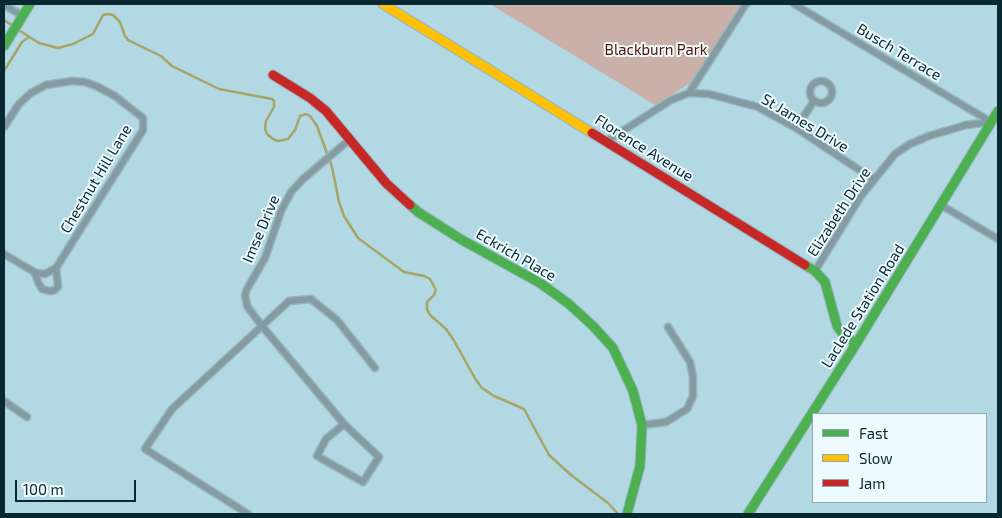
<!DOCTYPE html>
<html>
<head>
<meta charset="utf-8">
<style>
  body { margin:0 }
  #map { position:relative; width:1002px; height:518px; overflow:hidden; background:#b2d8e3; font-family:"Exo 2",sans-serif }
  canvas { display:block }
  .frame { position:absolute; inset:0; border:5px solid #0a2830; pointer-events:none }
  .legend { position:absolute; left:812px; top:413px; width:175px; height:90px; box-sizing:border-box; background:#edfafe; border:1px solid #92a6ac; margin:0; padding:6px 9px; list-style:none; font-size:15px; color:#0a2830 }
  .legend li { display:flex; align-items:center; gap:10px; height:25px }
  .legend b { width:25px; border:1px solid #92a6ac }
  .scale { position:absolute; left:15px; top:480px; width:121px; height:22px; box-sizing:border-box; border:2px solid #0a2830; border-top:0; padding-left:6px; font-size:15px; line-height:18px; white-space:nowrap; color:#0a2830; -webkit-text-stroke:4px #edfafe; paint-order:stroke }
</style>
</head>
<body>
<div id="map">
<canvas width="1002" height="518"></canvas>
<div class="frame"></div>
<ul class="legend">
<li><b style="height:6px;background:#4caf50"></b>Fast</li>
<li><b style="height:6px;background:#ffc107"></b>Slow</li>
<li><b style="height:6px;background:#c62828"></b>Jam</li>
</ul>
<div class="scale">100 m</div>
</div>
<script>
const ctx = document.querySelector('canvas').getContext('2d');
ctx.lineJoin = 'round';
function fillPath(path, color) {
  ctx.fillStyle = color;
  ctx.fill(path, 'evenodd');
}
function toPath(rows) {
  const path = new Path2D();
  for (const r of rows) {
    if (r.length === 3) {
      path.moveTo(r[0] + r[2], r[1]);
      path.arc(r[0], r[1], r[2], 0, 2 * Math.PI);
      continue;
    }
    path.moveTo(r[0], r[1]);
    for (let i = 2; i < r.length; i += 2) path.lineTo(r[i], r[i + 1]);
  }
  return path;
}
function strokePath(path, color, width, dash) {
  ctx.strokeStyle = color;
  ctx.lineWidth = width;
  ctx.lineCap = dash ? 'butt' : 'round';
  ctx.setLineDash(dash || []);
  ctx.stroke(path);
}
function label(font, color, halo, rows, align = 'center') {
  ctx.font = font + ' "Exo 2",sans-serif';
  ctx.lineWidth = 4;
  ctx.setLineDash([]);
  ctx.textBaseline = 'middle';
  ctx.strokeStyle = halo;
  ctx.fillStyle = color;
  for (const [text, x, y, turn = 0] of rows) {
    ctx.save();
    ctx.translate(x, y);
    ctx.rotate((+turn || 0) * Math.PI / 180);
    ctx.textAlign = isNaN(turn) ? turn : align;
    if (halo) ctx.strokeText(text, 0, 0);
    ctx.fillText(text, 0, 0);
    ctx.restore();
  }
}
fillPath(toPath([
  [490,4,742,4,692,82,655,105]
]), '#cab0a8');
strokePath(toPath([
  [4,20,13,26],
  [17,29,39,43,58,48,73,44,93,34,103,15,108,14,113,15,120,22,125,36,128,40,161,56,172,66,219,89,272,99,274,101,274,107,266,121,265,129,267,134,273,139,278,141,288,139,295,130,300,116,306,114,310,116,317,126,332,167,339,202,344,216,358,238,404,272,424,276,430,279,436,290,434,295,427,302,427,309,430,315,446,329,453,339,476,380,482,388,494,396,524,409,549,455,571,475,608,503,618,514],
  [4,71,22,42,29,37]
]), '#a6a466', 2.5);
const street = toPath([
  [794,4,991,122],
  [4,5,23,16],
  [821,92,11],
  [689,93,709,94,758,107,796,128,873,179],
  [4,127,19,104,31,93,46,85,72,81,85,82,98,87,115,96,143,118,143,130,56,268,45,274,36,273,4,254],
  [796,128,814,101],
  [607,141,671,100,689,93,746,4],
  [941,205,998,239],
  [815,271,861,196,895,154,910,144,929,136,966,125,991,122],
  [35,273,38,282,42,289,50,291,55,290,58,287,56,268],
  [4,401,27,417],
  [344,424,379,457,363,482,317,456,326,439,344,424,262,326,289,301,311,299,337,320,375,368],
  [642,425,666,422,687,409,693,396,693,377,690,362,668,327],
  [248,514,145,449,172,409,262,326,247,306,245,295,247,289,265,258,281,211,291,192,303,179,349,140]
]);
const fast = toPath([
  [4,46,30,4],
  [410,205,418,212,462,240,540,283,569,304,593,326,613,348,633,391,642,425,640,466,627,514],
  [805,265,815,271,825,282,837,326,842,333,856,344],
  [748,514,856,344,998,111]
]);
const slow = toPath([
  [383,4,592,133]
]);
const jam = toPath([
  [273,75,310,98,326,111,386,183,410,205],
  [592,133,805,265]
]);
strokePath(street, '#98b6bf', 9);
strokePath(fast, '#98b6bf', 11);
strokePath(slow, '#98b6bf', 11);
strokePath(jam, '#98b6bf', 11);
strokePath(street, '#849ba1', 6);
strokePath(fast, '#4caf50', 9);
strokePath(slow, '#ffc107', 9);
strokePath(jam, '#c62828', 9);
label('15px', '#571300', '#edfafe', [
  ["Blackburn Park",656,50]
]);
label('15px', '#0a2830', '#edfafe', [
  ["Busch Terrace",899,52,31],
  ["St James Drive",805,123,31],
  ["Florence Avenue",644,148,32],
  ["Chestnut Hill Lane",96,179,-59],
  ["Elizabeth Drive",839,212,-57],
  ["Imse Drive",261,229,-67],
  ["Eckrich Place",516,255,30],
  ["Laclede Station Road",863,306,-58]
]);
</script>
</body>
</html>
